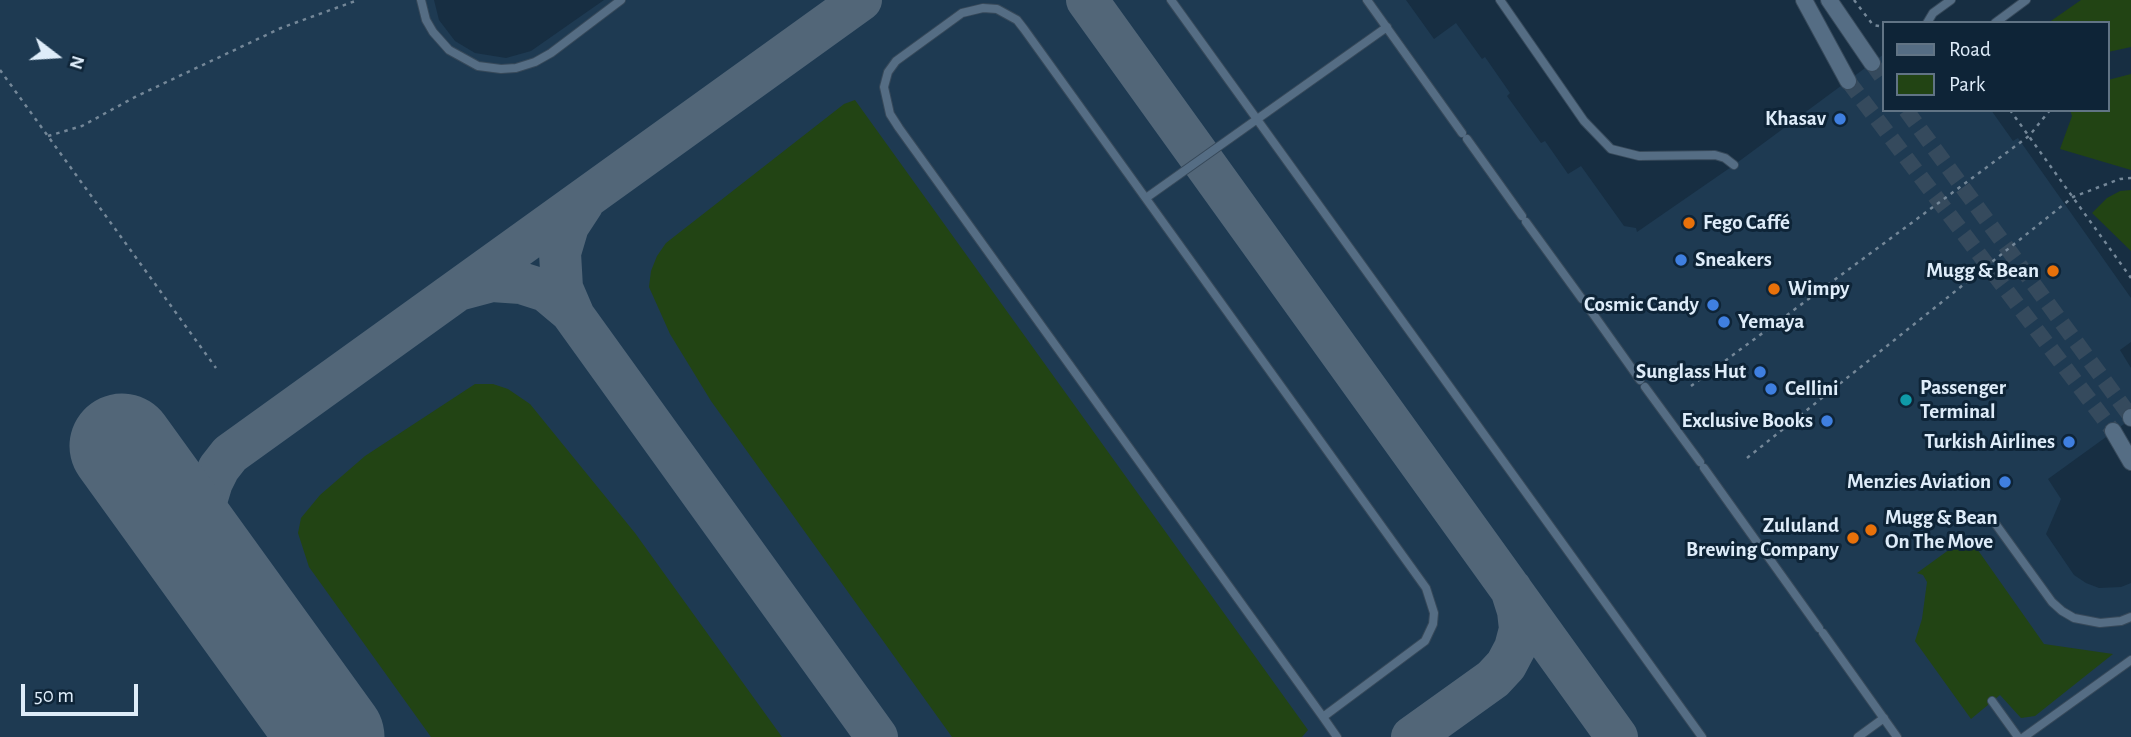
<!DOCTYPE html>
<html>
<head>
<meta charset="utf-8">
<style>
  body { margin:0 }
  #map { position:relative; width:2131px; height:737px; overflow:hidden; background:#172e42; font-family:"Alegreya Sans",sans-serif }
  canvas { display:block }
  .legend { position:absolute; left:1882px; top:21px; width:228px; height:91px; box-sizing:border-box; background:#0e2437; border:2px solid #617485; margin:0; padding:9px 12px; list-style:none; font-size:21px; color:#deecf9 }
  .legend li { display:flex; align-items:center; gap:14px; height:35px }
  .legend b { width:35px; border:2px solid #617485 }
  .north { position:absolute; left:21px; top:21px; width:70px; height:70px; -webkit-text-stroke:5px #0e2437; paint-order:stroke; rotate:107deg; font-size:19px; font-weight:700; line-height:28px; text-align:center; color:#deecf9 }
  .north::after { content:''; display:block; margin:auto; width:24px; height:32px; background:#deecf9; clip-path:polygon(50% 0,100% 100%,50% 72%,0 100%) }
  .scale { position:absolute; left:21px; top:684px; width:117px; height:32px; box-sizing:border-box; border:4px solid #deecf9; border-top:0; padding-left:9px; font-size:21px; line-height:24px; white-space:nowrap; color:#deecf9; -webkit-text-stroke:5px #0e2437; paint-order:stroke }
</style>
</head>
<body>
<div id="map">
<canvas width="2131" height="737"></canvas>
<ul class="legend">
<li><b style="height:9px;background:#556d84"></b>Road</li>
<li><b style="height:19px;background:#224414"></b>Park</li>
</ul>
<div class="north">N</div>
<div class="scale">50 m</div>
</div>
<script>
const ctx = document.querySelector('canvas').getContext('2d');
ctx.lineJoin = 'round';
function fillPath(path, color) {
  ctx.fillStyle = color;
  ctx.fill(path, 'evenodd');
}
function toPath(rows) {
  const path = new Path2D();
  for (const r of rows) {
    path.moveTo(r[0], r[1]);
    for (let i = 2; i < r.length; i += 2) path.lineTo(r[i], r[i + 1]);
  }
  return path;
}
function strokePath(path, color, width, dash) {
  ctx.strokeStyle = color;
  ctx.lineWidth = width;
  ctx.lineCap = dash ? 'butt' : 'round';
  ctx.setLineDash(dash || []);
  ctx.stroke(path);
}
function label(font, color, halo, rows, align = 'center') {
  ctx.font = font + ' "Alegreya Sans",sans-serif';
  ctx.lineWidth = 6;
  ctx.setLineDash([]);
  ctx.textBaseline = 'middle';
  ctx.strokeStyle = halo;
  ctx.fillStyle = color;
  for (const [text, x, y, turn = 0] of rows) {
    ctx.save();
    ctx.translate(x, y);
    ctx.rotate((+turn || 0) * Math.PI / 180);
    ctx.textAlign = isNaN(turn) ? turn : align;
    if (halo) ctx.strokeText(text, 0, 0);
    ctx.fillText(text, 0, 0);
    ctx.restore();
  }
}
fillPath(toPath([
  [0,0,434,0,439,20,455,41,475,53,506,58,531,51,604,0,1406,0,1434,39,1456,23,1482,59,1485,57,1510,93,1507,96,1541,143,1545,141,1568,174,1581,166,1624,226,1636,228,1637,232,1734,165,1884,54,1884,110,1991,110,2013,141,2018,138,2131,298,2131,342,2120,350,2131,368,2131,419,2048,479,2061,499,2046,534,2074,575,2086,583,2099,588,2121,587,2131,583,2131,737,0,737]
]), '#1e3a52');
fillPath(toPath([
  [2081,0,2131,0,2131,47,2108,52,2108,23,2048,23],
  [2131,74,2131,170,2060,149,2072,116,2070,110,2108,110,2108,80],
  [855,100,1308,730,1302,737,952,737,711,401,670,334,649,287,651,271,657,256,666,243,844,104],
  [2131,190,2131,251,2092,213,2107,198,2120,191],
  [475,384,493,384,508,389,530,404,635,533,782,737,431,737,309,567,298,533,301,518,320,495,365,456],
  [1968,536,2044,644,2113,654,2035,716,2021,718,2000,695,1971,719,1915,641,1922,619,1927,582,1923,575,1917,573]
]), '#224414');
strokePath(toPath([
  [1087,0,1617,737],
  [462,289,492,281,521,283,546,291,571,312,877,737],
  [574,316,562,288,560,253,568,226,583,203],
  [218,579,203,539,202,515,212,482,219,468,230,454,861,0],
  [1412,737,1493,679,1506,665,1515,648,1520,629,1518,611,1511,589]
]), '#526678', 42);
strokePath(toPath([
  [122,446,332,737]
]), '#526678', 105);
strokePath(toPath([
  [1872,63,1884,80],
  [1848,81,2113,431],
  [1906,110,2131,417]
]), '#354a5d', 16, [16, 8]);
const lane = toPath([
  [421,0,426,20,433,32,449,50,478,66,501,69,516,68,535,62,551,53,621,0],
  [1171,0,1702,737],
  [1367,0,1462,133],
  [1500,0,1584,121,1611,149,1639,156,1715,155,1725,158,1734,165],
  [1927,23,1933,13,1951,0],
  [1995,23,2026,0],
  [1467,139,1522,216],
  [1146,198,1387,27],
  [1526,222,1582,299],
  [1586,304,1640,380],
  [1645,387,1700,462],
  [1704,468,1759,545],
  [1992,519,2052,602,2062,611,2074,618,2100,623,2121,621,2131,617],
  [1764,551,1819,628],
  [1823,633,1897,737],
  [1992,701,2018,737],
  [1323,717,1425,641,1433,624,1434,613,1426,588,1024,29,1017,20,997,9,983,8,962,13,896,61,888,72,884,87,890,114,899,128,1323,717,1337,737],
  [1858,737,1884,718],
  [2024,737,2131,660]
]);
const street = toPath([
  [1804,0,1848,81],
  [1829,0,1872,63],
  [2131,417,2131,418],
  [2113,431,2131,462]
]);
strokePath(lane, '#37495a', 10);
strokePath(street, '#37495a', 18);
strokePath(toPath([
  [1854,0,1873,25,1884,27],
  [0,70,216,368],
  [2010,110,2131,278],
  [48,136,82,126,135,97,281,28,358,0],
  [1691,386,2029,136,2050,110],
  [1747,458,2073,197,2120,179,2131,178]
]), '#748798', 2.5, [3.5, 5]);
strokePath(lane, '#556d84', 8);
strokePath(street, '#556d84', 16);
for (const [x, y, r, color] of [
  [1840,119,7,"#3f7fe0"],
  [1689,223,7,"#e8710a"],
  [1681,260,7,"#3f7fe0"],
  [2053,271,7,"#e8710a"],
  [1774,289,7,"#e8710a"],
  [1713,305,7,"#3f7fe0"],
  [1724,322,7,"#3f7fe0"],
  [1760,372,7,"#3f7fe0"],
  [1771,389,7,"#3f7fe0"],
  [1906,400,7,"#0f9aa8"],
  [1827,421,7,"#3f7fe0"],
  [2069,442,7,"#3f7fe0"],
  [2005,482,7,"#3f7fe0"],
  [1871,530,7,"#e8710a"],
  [1853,538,7,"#e8710a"]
]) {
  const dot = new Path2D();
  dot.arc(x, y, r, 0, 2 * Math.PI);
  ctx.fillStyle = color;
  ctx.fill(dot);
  strokePath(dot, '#0e2437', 2.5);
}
label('bold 21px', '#deecf9', '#0e2437', [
  ["Khasav",1826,119],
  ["Fego Caffé",1703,223,"left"],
  ["Sneakers",1695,260,"left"],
  ["Mugg & Bean",2039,271],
  ["Wimpy",1788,289,"left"],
  ["Cosmic Candy",1699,305],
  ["Yemaya",1738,322,"left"],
  ["Sunglass Hut",1746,372],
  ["Passenger",1920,388,"left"],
  ["Terminal",1920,412,"left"],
  ["Cellini",1785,389,"left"],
  ["Exclusive Books",1813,421],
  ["Turkish Airlines",2055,442],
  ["Menzies Aviation",1991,482],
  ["Mugg & Bean",1885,518,"left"],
  ["On The Move",1885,542,"left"],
  ["Zululand",1839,526],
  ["Brewing Company",1839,550]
], 'right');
</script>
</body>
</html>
